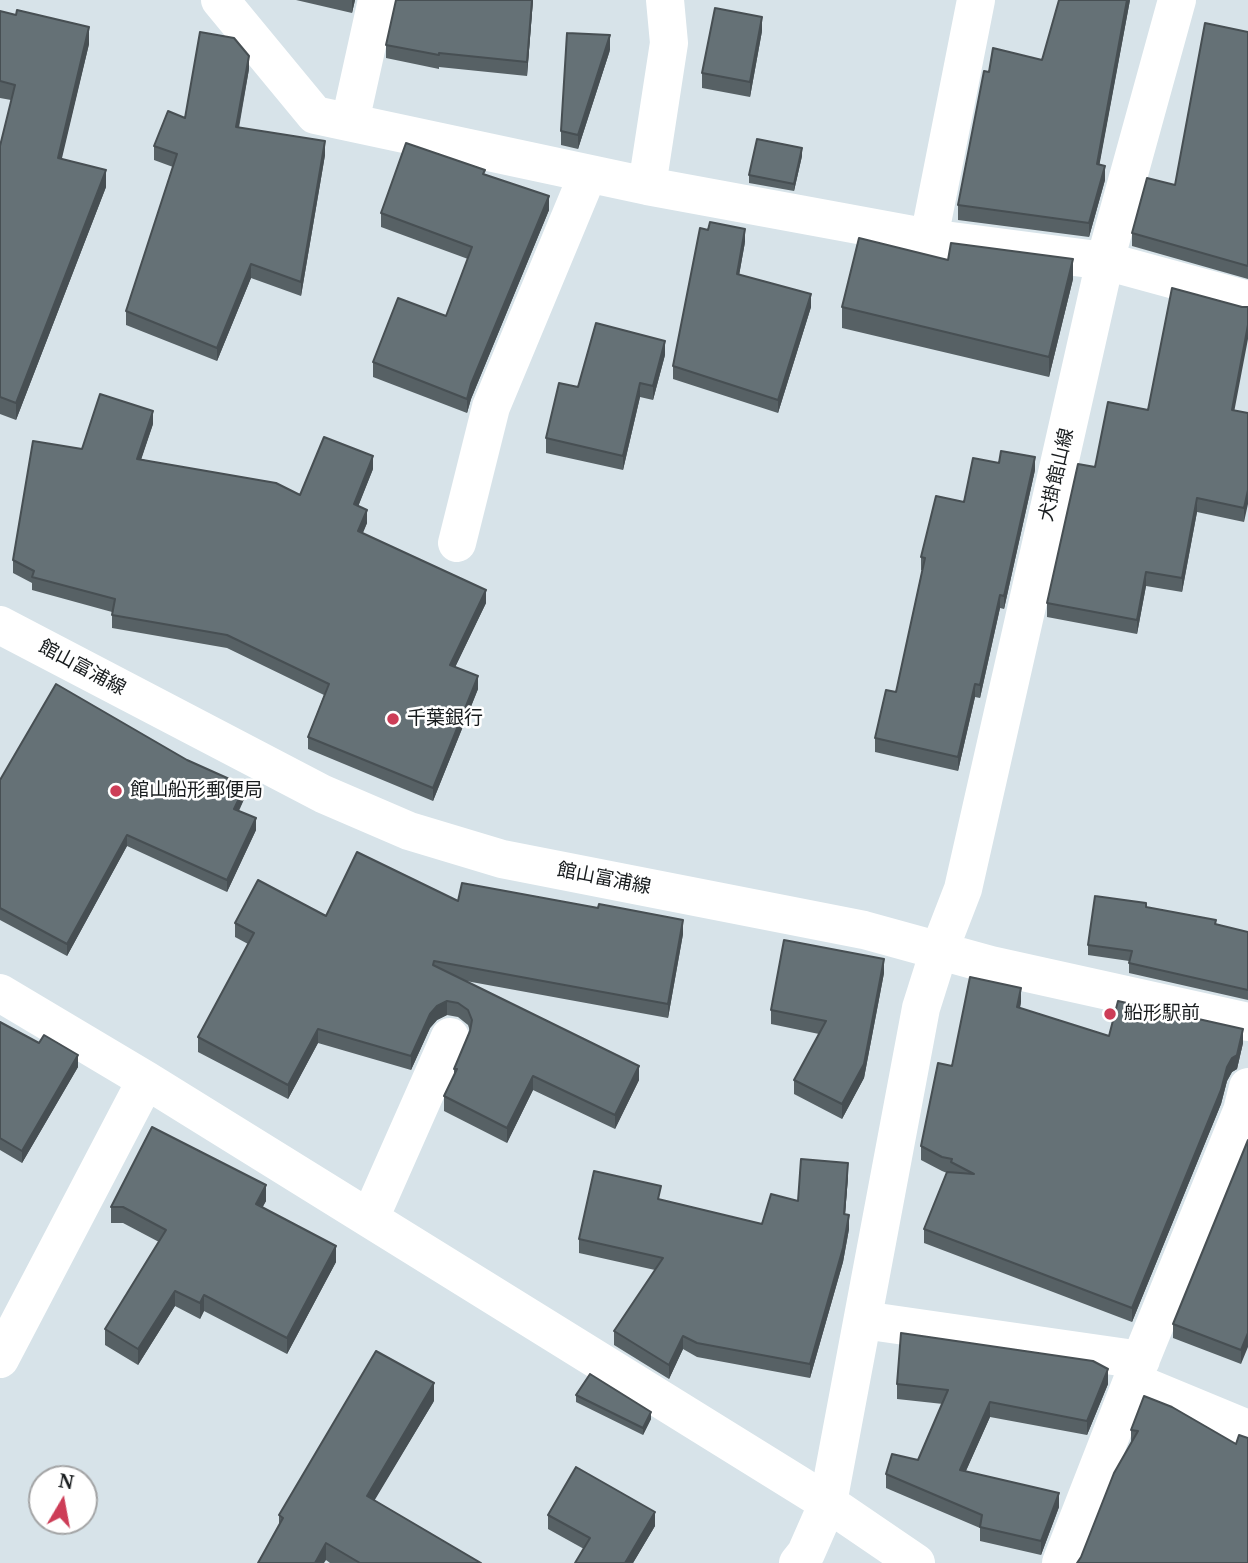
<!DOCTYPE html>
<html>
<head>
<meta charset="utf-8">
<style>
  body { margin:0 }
  #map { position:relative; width:1248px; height:1563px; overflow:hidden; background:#d7e3e9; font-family:"Noto Serif",serif }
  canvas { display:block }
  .north { position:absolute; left:28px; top:1465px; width:70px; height:70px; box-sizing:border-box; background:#fff; border:2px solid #a3a4a5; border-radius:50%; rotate:10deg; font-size:19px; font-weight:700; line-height:28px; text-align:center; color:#181c1e }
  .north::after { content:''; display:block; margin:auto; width:24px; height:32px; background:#cd3d57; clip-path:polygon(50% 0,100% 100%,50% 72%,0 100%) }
</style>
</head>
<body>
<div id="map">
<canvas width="1248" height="1563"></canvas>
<div class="north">N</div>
</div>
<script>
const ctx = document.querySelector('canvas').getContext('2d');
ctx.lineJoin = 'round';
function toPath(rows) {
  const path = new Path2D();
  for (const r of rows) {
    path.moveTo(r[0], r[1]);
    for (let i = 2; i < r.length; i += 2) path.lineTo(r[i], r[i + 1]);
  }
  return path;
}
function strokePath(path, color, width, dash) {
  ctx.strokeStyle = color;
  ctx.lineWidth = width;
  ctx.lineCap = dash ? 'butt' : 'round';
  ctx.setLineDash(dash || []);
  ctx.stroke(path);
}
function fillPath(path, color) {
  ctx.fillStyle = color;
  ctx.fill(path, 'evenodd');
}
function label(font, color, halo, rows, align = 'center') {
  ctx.font = font + ' "Noto Serif","Noto Sans JP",serif';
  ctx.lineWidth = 5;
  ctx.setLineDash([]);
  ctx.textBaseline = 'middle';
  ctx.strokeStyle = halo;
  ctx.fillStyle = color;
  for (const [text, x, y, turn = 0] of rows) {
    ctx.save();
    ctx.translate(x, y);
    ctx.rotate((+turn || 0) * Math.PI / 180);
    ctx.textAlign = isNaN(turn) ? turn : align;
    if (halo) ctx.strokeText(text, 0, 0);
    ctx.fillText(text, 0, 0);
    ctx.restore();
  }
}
strokePath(toPath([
  [220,0,315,115,647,186,929,238,1105,261,1248,300],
  [350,122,377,0],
  [647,186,669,43,665,0],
  [929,238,976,0],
  [457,543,491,407,588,174],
  [0,993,146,1080,828,1503],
  [370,1218,450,1037],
  [863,1320,1141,1360],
  [0,1359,146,1080],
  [1132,1381,1248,1429],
  [1061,1563,1132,1381,1242,1111,1248,1087]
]), '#fff', 38);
strokePath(toPath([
  [828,1503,916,1563],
  [798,1563,806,1553,828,1503,921,1008,939,951]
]), '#fff', 38);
strokePath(toPath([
  [0,625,323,794,409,831,502,859,864,930,991,965,1248,1022],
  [939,951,963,889,1105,261,1177,0]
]), '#fff', 38);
fillPath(toPath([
  [296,0,355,0,352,13],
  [533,0,527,76,439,67,439,69,386,58,386,45],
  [1130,0,1099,165,1105,180,1089,237,958,220,958,205,989,72,1042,60],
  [0,11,89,44,61,159,106,187,16,420,0,414,0,146,11,100,0,98],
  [762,31,750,97,702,88,702,73],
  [1248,32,1248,279,1132,246,1132,233,1175,185],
  [610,50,578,149,561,145,561,131],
  [249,69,239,128,325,155,301,296,251,278,217,361,126,325,126,311,173,167,154,160,154,146,185,118],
  [802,156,794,191,749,183,749,175],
  [485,175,549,210,471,399,467,413,373,377,373,362,446,316,468,259,381,227,381,213],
  [745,242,739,275,811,307,778,413,673,379,673,366],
  [948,260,1073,279,1049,377,842,328,842,307],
  [665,355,653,400,640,397,623,470,546,453,546,438,578,387],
  [1148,410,1234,410,1248,413,1244,522,1197,512,1182,592,1146,586,1137,634,1047,617,1047,603,1095,467],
  [153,424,141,459,300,495,373,469,358,506,367,523,363,533,486,603,455,667,478,689,433,801,308,749,308,737,324,695,227,648,112,628,112,612,32,590,32,583,13,573,13,560,82,449],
  [1035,470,1004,609,1000,608,980,698,975,697,958,771,875,752,875,738,896,692,922,570,921,570,921,557,964,502],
  [0,780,245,797,239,811,256,830,227,892,127,846,67,956,0,920],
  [458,901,683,934,668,1018,466,981,639,1080,615,1129,533,1090,507,1143,444,1111,444,1096,454,1076,454,1069,470,1031,468,1025,458,1017,447,1015,437,1020,430,1028,411,1070,318,1043,288,1099,198,1052,198,1037,248,944,235,937,235,923,326,916],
  [1146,907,1248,932,1248,1000,1129,973,1129,961,1088,955,1088,945],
  [884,973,864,1078,842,1119,794,1094,794,1080,819,1034,771,1024,771,1010],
  [1021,1002,1020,1008,1109,1036,1243,1043,1237,1069,1232,1072,1227,1081,1221,1104,1132,1322,924,1243,924,1229,947,1173,942,1171,921,1160,921,1146,952,1066],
  [0,1022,78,1067,22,1163,0,1150],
  [1248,1140,1241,1364,1173,1338,1173,1324],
  [848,1177,845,1214,849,1229,843,1262,810,1378,697,1357,683,1349,669,1379,614,1345,614,1331,655,1270,579,1253,579,1239,661,1200,762,1224,798,1201],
  [266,1201,262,1207,336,1262,287,1354,204,1311,200,1319,175,1306,138,1365,105,1345,105,1329,159,1242,123,1223,111,1223,111,1207],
  [897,1384,1108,1384,1087,1435,990,1417,966,1471,1059,1507,1041,1555,980,1541,980,1528,886,1488,886,1474,918,1460,943,1404,897,1399],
  [576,1395,651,1419,643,1435,576,1402],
  [434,1401,374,1500,481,1563,330,1563,279,1525,279,1515],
  [1131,1430,1236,1444,1248,1438,1081,1557,1131,1444],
  [548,1515,655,1526,633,1563,575,1563,584,1549,548,1529]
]), '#576165');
fillPath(toPath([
  [352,0,355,0,352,13],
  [532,0,533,0,527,76,527,62],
  [1127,0,1130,0,1097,178,1097,164],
  [762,17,762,31,750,97,750,82],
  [89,27,89,44,58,175,58,158],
  [610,35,610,50,578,149,578,135],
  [249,56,249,69,236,141,236,127],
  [325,141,325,155,301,296,301,282],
  [802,148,802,156,794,191,794,184],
  [1105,166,1105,180,1089,237,1089,223],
  [106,170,106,187,16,420,16,403],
  [549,196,549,210,471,399,467,413,467,399,471,384],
  [745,229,745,242,737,287,737,274],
  [1073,259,1073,279,1049,377,1049,357],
  [251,264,251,278,217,361,217,348],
  [811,294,811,307,778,413,778,400],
  [1248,325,1248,339,1232,423,1232,410],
  [665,341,665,355,653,400,653,386],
  [640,383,640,397,623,470,623,456],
  [153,411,153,424,137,472,137,459],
  [373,456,373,469,354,517,354,504],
  [1035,457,1035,470,1004,609,1004,596],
  [1248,490,1248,504,1244,522,1244,508],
  [1197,498,1197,512,1182,592,1182,578],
  [367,510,367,523,358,543,358,531],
  [1146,572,1146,586,1137,634,1137,620],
  [486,590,486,603,450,678,450,665],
  [1000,595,1000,608,980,698,980,685],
  [478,676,478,689,433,801,433,788],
  [975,684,975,697,958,771,958,757],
  [245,786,245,797,234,820,234,809],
  [256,818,256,830,227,892,227,880],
  [127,835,127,846,67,956,67,944],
  [683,920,683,934,668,1018,668,1004],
  [884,959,884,973,864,1078,842,1119,842,1104],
  [1021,988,1021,1002,1017,1021,1017,1007],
  [447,1001,447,1015,437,1020,430,1028,411,1070,411,1056,430,1014,437,1006],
  [318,1029,318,1043,288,1099,288,1085],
  [1243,1029,1243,1043,1237,1069,1232,1072,1227,1081,1221,1104,1132,1322,1132,1308,1227,1067],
  [78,1055,78,1067,22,1163,22,1151],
  [639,1066,639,1080,615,1129,615,1115],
  [533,1076,533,1090,507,1143,507,1128],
  [848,1163,848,1177,844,1228,844,1214],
  [266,1185,266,1201,256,1220,256,1204],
  [849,1215,849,1229,843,1262,810,1378,810,1364],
  [336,1246,336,1262,287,1354,287,1338],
  [175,1291,175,1306,138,1365,138,1349],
  [204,1295,204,1311,200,1319,200,1303],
  [1248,1333,1248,1347,1241,1364,1241,1350],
  [683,1336,683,1349,669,1379,669,1365],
  [1108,1369,1108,1384,1087,1435,1087,1421],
  [434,1383,434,1401,367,1513,367,1496],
  [990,1402,990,1417,960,1484,960,1470],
  [651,1412,651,1419,643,1435,643,1428],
  [1059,1493,1059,1507,1041,1555,1041,1541],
  [655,1512,655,1526,633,1563,625,1563],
  [326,1543,326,1560,324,1563,315,1563]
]), '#474f53');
const building = toPath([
  [396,0,532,0,527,62,439,53,439,55,386,45,396,0],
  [1059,0,1127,0,1097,164,1105,166,1089,223,958,205,984,71,989,72,993,48,1042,60,1059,0],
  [715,8,762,17,750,82,702,73,715,8],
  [17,10,89,27,58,158,106,170,16,403,0,397,0,146,15,85,0,81,0,11,16,15,17,10],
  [1205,23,1248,32,1248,266,1132,233,1147,178,1175,185,1205,23],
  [200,32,234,38,249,56,236,127,325,141,301,282,251,264,217,348,126,311,177,154,154,146,168,111,185,118,200,32],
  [567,33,610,35,578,135,561,131,567,33],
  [757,139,802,148,794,184,749,175,757,139],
  [406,143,485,170,483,174,549,196,471,384,467,399,373,362,398,298,446,316,472,247,381,213,406,143],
  [710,222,745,229,737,274,811,294,778,400,673,366,700,228,708,230,710,222],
  [859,238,948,260,951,243,1073,259,1049,357,842,307,859,238],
  [1172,288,1242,307,1248,307,1248,325,1232,410,1248,413,1248,490,1244,508,1197,498,1182,578,1146,572,1137,620,1047,603,1078,464,1095,467,1108,402,1148,410,1172,288],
  [596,323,665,341,653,386,640,383,623,456,546,438,559,383,578,387,596,323],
  [100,394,153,411,137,459,276,483,300,495,324,437,373,456,354,504,367,510,358,531,486,590,450,665,478,676,433,788,308,737,329,684,227,635,112,615,115,599,32,577,34,571,13,560,33,441,82,449,100,394],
  [1001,451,1035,457,1004,596,1000,595,980,685,975,684,958,757,875,738,886,690,896,692,925,558,921,557,936,496,964,502,973,458,999,463,1001,451],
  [56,684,187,760,245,786,234,809,256,818,227,880,127,835,67,944,0,908,0,780,56,684],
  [357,852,458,901,462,883,598,908,599,904,683,920,668,1004,434,961,433,965,639,1066,615,1115,533,1076,507,1128,444,1096,457,1069,454,1069,470,1031,472,1020,468,1010,458,1003,447,1001,437,1006,430,1014,411,1056,318,1029,288,1085,198,1037,254,933,235,923,258,880,326,916,357,852],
  [1095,896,1146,903,1146,907,1216,920,1215,924,1248,932,1248,990,1129,963,1132,951,1088,945,1095,896],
  [784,940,884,959,864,1064,842,1104,794,1080,826,1021,771,1010,784,940],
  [970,977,1021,988,1017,1007,1109,1036,1118,1001,1243,1029,1237,1055,1232,1058,1227,1067,1221,1090,1132,1308,924,1229,947,1172,974,1174,951,1162,952,1159,942,1157,921,1146,938,1063,952,1066,970,977],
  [0,1022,39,1043,44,1035,78,1055,22,1151,0,1138,0,1022],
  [152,1127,266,1185,256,1204,336,1246,287,1338,204,1295,200,1303,175,1291,138,1349,105,1329,166,1230,123,1207,111,1207,152,1127],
  [1248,1140,1248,1333,1241,1350,1173,1324,1248,1140],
  [801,1159,848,1163,844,1214,849,1215,843,1248,810,1364,697,1343,683,1336,669,1365,614,1331,663,1258,579,1239,594,1171,661,1186,658,1199,762,1224,771,1194,798,1201,801,1159],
  [901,1333,1093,1361,1108,1369,1087,1421,990,1402,960,1470,1059,1493,1041,1541,980,1527,982,1515,886,1474,892,1454,918,1460,948,1390,897,1384,901,1333],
  [376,1351,434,1383,367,1496,481,1563,360,1563,326,1543,315,1563,258,1563,283,1518,279,1515,376,1351],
  [590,1374,651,1412,643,1428,576,1395,590,1374],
  [1144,1396,1172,1407,1236,1444,1239,1435,1248,1438,1248,1563,1077,1563,1081,1557,1114,1473,1138,1431,1131,1430,1144,1396],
  [576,1467,655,1512,625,1563,575,1563,590,1538,548,1515,576,1467]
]);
fillPath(building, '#657176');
strokePath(building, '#474f53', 2);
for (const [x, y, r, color] of [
  [393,719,7,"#cd3d57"],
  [116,791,7,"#cd3d57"],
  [1110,1014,7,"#cd3d57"]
]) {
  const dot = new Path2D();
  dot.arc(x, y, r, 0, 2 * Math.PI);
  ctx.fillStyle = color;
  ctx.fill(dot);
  strokePath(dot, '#fff', 2.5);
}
label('19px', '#181c1e', '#fff', [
  ["犬掛館山線",1057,475,-77],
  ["館山富浦線",82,668,28],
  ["館山富浦線",604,879,11]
]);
label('19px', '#181c1e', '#fff', [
  ["千葉銀行",407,719],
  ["館山船形郵便局",130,791],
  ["船形駅前",1124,1014]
], 'left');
</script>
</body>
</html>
